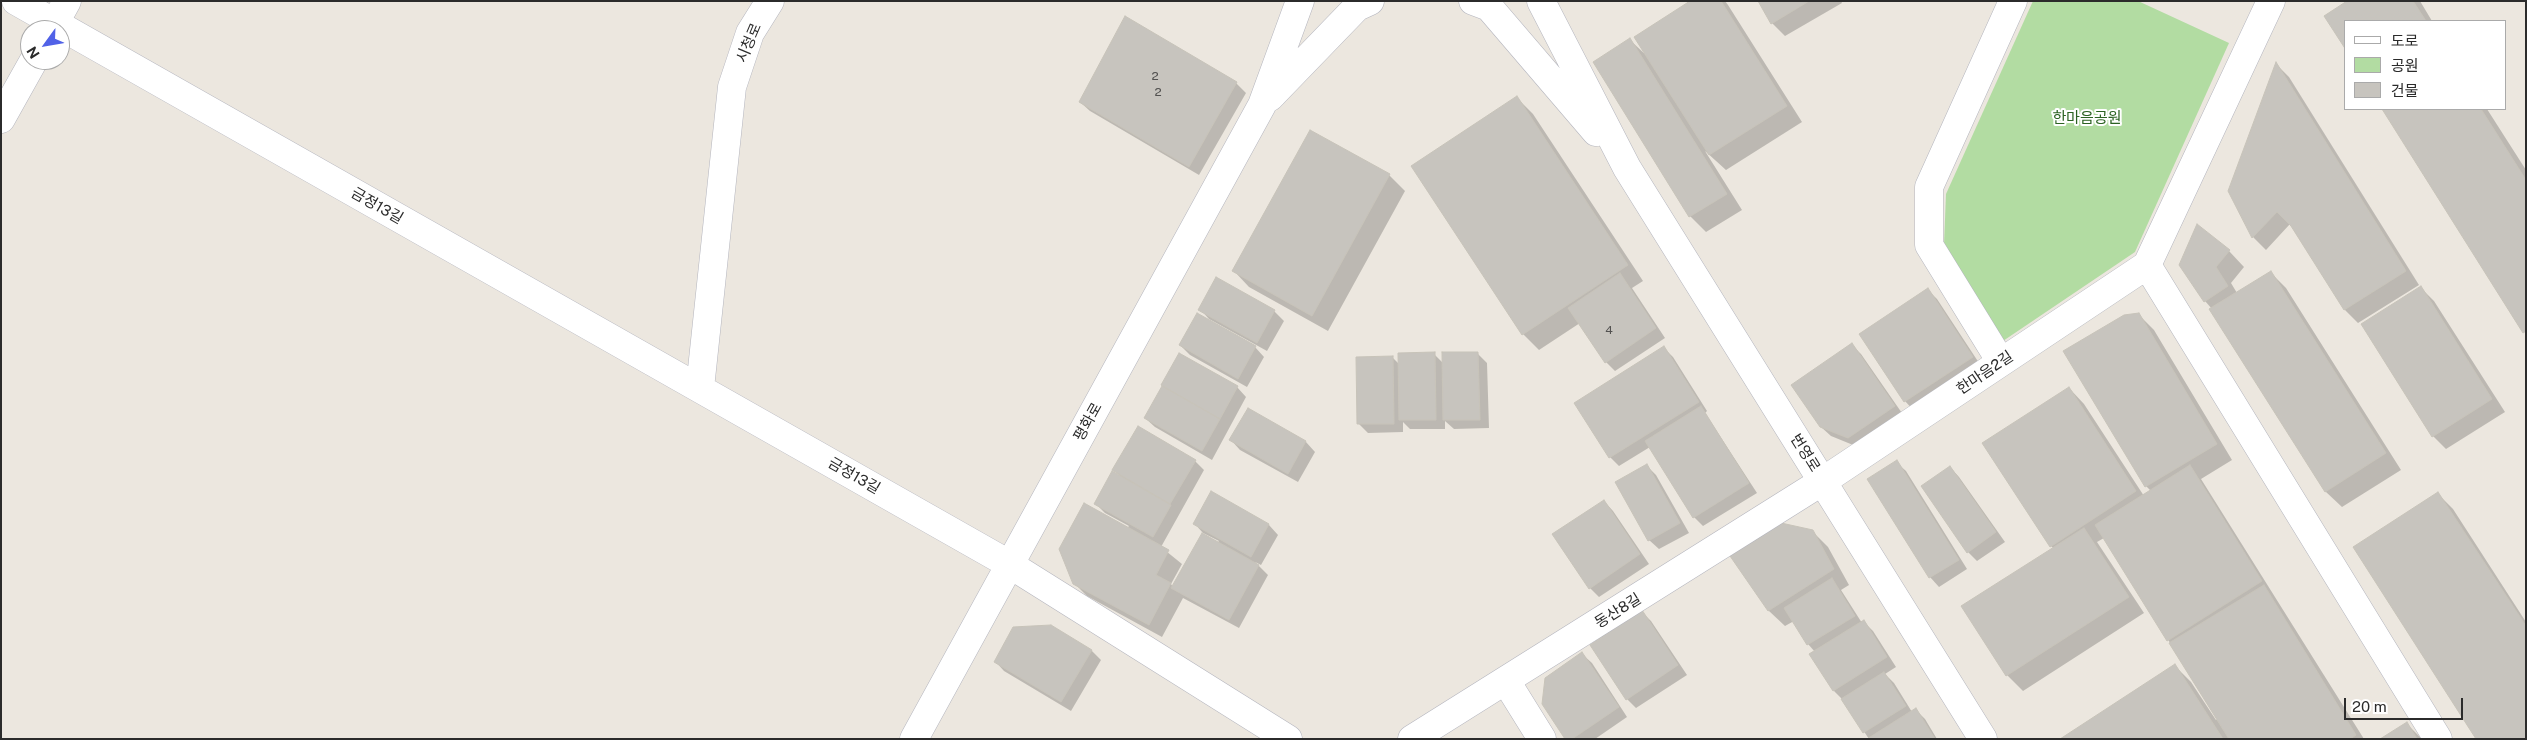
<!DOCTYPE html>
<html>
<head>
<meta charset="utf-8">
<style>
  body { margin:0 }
  #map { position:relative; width:2527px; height:740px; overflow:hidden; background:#ece7df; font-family:"Public Sans","Noto Sans KR",sans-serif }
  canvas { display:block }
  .frame { position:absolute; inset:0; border:2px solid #2b2b2b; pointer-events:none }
  .legend { position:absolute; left:2344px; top:20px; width:162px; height:90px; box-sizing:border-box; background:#fff; border:1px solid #aaa; margin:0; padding:6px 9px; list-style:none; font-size:15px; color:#2b2b2b }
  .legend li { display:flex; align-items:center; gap:10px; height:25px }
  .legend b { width:25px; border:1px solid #aaa }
  .north { position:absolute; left:20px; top:20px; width:50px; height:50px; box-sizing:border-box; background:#fff; border:1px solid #aaa; border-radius:50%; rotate:238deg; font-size:14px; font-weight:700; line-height:20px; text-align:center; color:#2b2b2b }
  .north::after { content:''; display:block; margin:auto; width:18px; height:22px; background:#5162e7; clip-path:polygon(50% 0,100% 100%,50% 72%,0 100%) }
  .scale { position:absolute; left:2344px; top:698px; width:119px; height:22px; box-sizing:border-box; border:2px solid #2b2b2b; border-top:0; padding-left:6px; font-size:15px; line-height:18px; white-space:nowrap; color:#2b2b2b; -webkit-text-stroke:4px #fff; paint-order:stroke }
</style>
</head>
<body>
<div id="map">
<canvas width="2527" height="740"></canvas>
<div class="frame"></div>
<ul class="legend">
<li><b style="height:6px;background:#fff"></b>도로</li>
<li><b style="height:14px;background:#b2dca2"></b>공원</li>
<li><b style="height:14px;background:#c7c4be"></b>건물</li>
</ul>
<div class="north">N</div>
<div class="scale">20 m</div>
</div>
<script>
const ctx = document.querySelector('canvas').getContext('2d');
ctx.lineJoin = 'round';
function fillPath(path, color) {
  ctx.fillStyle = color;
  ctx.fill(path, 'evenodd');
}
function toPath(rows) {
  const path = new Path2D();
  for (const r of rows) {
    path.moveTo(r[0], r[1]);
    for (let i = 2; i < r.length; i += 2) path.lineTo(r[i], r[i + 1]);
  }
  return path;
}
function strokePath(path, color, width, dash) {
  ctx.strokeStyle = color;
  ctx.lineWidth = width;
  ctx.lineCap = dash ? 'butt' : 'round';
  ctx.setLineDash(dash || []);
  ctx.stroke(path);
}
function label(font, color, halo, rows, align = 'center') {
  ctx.font = font + ' "Public Sans","Noto Sans KR",sans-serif';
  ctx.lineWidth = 4;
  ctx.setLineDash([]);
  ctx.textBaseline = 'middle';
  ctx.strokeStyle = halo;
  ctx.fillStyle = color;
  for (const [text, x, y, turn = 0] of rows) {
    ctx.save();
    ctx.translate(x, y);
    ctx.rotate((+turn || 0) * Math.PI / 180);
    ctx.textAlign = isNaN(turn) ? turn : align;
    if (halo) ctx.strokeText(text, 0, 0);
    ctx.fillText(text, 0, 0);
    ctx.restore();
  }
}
fillPath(toPath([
  [2033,1,2138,1,2229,43,2135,252,2003,341,1944,245,1946,194]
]), '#b2dca2');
fillPath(toPath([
  [1692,1,1725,1,1728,5,1802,122,1726,170,1705,151,1742,210,1706,232,1690,216,1630,40,1647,56],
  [1759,1,1841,1,1842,3,1785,36,1772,23],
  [2349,1,2420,1,2432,21,2346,21,2326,16],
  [1125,18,1236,83,1246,93,1199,175,1090,111,1080,102],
  [2276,64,2289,77,2419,285,2358,323,2345,310,2290,224,2266,250,2253,237],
  [1517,98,1533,114,1643,281,1632,288,1665,338,1615,371,1606,362,1580,323,1539,350,1523,334],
  [2384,109,2487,109,2526,170,2526,334],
  [1389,175,1405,191,1328,331,1249,287,1234,271],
  [2229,251,2244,267,2231,283,2237,293,2270,272,2286,288,2401,470,2342,507,2326,492,2212,309,2205,301,2181,264],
  [1217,279,1274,311,1284,321,1267,351,1209,319,1200,309],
  [2421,288,2434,301,2505,412,2446,449,2433,436],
  [1928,290,1937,299,1981,366,1914,411,1905,401],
  [2138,314,2154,330,2232,460,2201,479,2364,739,2063,739,2175,666,2191,682,2216,720,2218,719,2104,538,2097,542,2144,613,2023,691,2007,675,2054,549,2051,546,2069,388,2084,404,2144,496,2151,491,2146,486],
  [1180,345,1255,347,1264,357,1247,387,1190,355],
  [1852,345,1861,354,1904,416,1858,447,1831,436,1821,427],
  [1664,348,1673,357,1707,411,1705,413,1757,493,1703,526,1694,517,1650,447,1619,466,1610,457],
  [1434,354,1443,363,1478,354,1487,363,1489,428,1454,429,1445,421,1445,429,1410,429,1403,422,1403,432,1368,433,1359,424,1392,357,1400,365],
  [1180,355,1237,387,1246,397,1212,460,1155,427,1145,418],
  [1248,410,1306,442,1315,452,1298,482,1240,450,1231,440],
  [1195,461,1204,470,1161,547,1182,564,1171,584,1173,587,1219,541,1203,533,1194,523,1211,493,1269,525,1278,535,1261,565,1255,562,1268,575,1239,628,1183,598,1162,637,1087,596,1074,583,1129,526,1105,513,1095,503,1121,477,1114,470],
  [1896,462,1906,471,1967,569,1939,587,1930,577],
  [1647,466,1656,475,1689,533,1659,549,1649,540],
  [1950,467,1959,477,2005,542,1977,561,1968,552],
  [2437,493,2453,509,2526,622,2526,739],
  [1604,501,1613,511,1649,564,1599,597,1590,588],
  [1812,531,1828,547,1849,585,1841,590,1862,623,1864,622,1873,631,1896,667,1885,674,1894,683,1912,712,1916,710,1925,719,1937,739,1869,739,1843,700,1834,691,1811,654,1815,652,1808,644,1794,621,1785,626,1769,611,1731,556],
  [1642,612,1651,621,1687,675,1636,708,1627,699],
  [1091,650,1101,660,1071,711,1004,671,995,661],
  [1582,654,1592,663,1627,717,1595,739,1566,739],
  [2407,724,2422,739,2383,739]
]), '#0003');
const building = toPath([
  [1690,1,1721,1,1787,106,1709,155,1634,37,1690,1],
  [1758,1,1809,1,1771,24,1758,1],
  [2347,1,2413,1,2426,21,2346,21,2346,50,2324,16,2347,1],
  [1125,16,1237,82,1189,167,1079,102,1125,16],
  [1630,38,1727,194,1689,217,1593,62,1630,38],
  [2276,62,2406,271,2344,310,2291,226,2277,212,2252,238,2228,191,2276,62],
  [1517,96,1628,265,1522,335,1411,166,1517,96],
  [2382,109,2481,109,2526,180,2526,331,2523,333,2382,109],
  [1310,130,1390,174,1312,316,1232,271,1310,130],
  [2197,224,2230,250,2216,267,2228,286,2204,302,2179,265,2197,224],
  [2271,271,2386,453,2325,492,2209,309,2271,271],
  [1620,273,1656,328,1605,363,1568,308,1620,273],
  [1216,277,1275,310,1257,343,1198,310,1216,277],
  [2421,286,2492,399,2432,437,2361,324,2421,286],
  [1928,288,1973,357,1904,402,1859,334,1928,288],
  [1197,313,1256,346,1238,379,1179,345,1197,313],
  [2139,313,2217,444,2145,487,2063,351,2124,315,2139,313],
  [1852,343,1895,406,1848,438,1820,427,1791,385,1852,343],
  [1664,346,1699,402,1609,458,1574,403,1664,346],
  [1435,352,1436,420,1399,420,1398,353,1435,352],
  [1442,352,1478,352,1480,420,1443,420,1442,352],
  [1179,353,1238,386,1220,419,1161,385,1179,353],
  [1393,356,1394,424,1357,424,1356,357,1393,356],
  [1162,386,1220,419,1202,451,1144,418,1162,386],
  [2069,387,2136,491,2050,547,1982,443,2069,387],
  [1701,406,1749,483,1693,518,1645,441,1701,406],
  [1248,408,1306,441,1288,474,1229,440,1248,408],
  [1138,426,1196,460,1170,504,1112,470,1138,426],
  [1897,460,1959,560,1929,578,1867,479,1897,460],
  [1647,464,1680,523,1648,541,1615,482,1647,464],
  [2190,465,2262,581,2167,641,2095,525,2190,465],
  [1950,466,1996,532,1967,553,1921,486,1950,466],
  [1112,471,1171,505,1153,537,1094,504,1112,471],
  [1211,491,1269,524,1251,557,1193,524,1211,491],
  [2438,492,2526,626,2526,739,2476,739,2353,547,2438,492],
  [1604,500,1640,554,1589,589,1552,534,1604,500],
  [1084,503,1169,550,1156,575,1171,583,1149,625,1073,584,1059,549,1084,503],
  [1781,523,1813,530,1834,569,1768,611,1730,556,1781,523],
  [2084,528,2129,597,2006,676,1961,606,2084,528],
  [1202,533,1259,565,1229,620,1171,588,1202,533],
  [1832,578,1855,616,1807,645,1784,608,1832,578],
  [2264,585,2356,735,2350,739,2229,739,2169,643,2264,585],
  [1642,610,1678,665,1626,700,1590,645,1642,610],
  [1864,620,1887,657,1833,691,1809,654,1864,620],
  [1051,625,1092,650,1061,702,994,662,1013,627,1051,625],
  [1582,652,1619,707,1572,739,1565,739,1542,704,1545,678,1582,652],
  [2175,664,2223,739,2060,739,2175,664],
  [1884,672,1906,706,1863,733,1841,699,1884,672],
  [1916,708,1935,739,1867,739,1916,708],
  [2407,722,2417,739,2380,739,2407,722]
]);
fillPath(building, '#c7c4be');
strokePath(building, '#c7c3b9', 1);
const street = toPath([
  [16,1,1009,564,1288,739],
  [51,30,67,1],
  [1,119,34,60],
  [2147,265,2438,739],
  [2147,265,2271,1],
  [2001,362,1929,245,1929,187,2013,1],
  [700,388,732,87,750,33,770,1],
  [1506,681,1542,739],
  [1412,739,1823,481,2147,265]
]);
const secondary = toPath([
  [1473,1,1489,7,1596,132],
  [1541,1,1627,168,1983,739],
  [1270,97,1357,7,1370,1],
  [914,739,1262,105,1300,1]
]);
strokePath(street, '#b3b4bd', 29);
strokePath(secondary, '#b3b4bd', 29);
strokePath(street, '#fff', 28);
strokePath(secondary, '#fff', 28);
label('12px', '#525150', null, [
  ["2",1155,76],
  ["2",1158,92],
  ["4",1609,330]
]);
label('15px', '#2b2b2b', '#fff', [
  ["시청로",749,43,-67],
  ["금정13길",377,206,30],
  ["한마음2길",1985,373,-34],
  ["평화로",1088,422,-61],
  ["번영로",1805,453,58],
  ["금정13길",854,476,30],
  ["동산8길",1618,611,-32]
]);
label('15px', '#2b6222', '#fff', [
  ["한마음공원",2087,118]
]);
</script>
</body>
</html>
